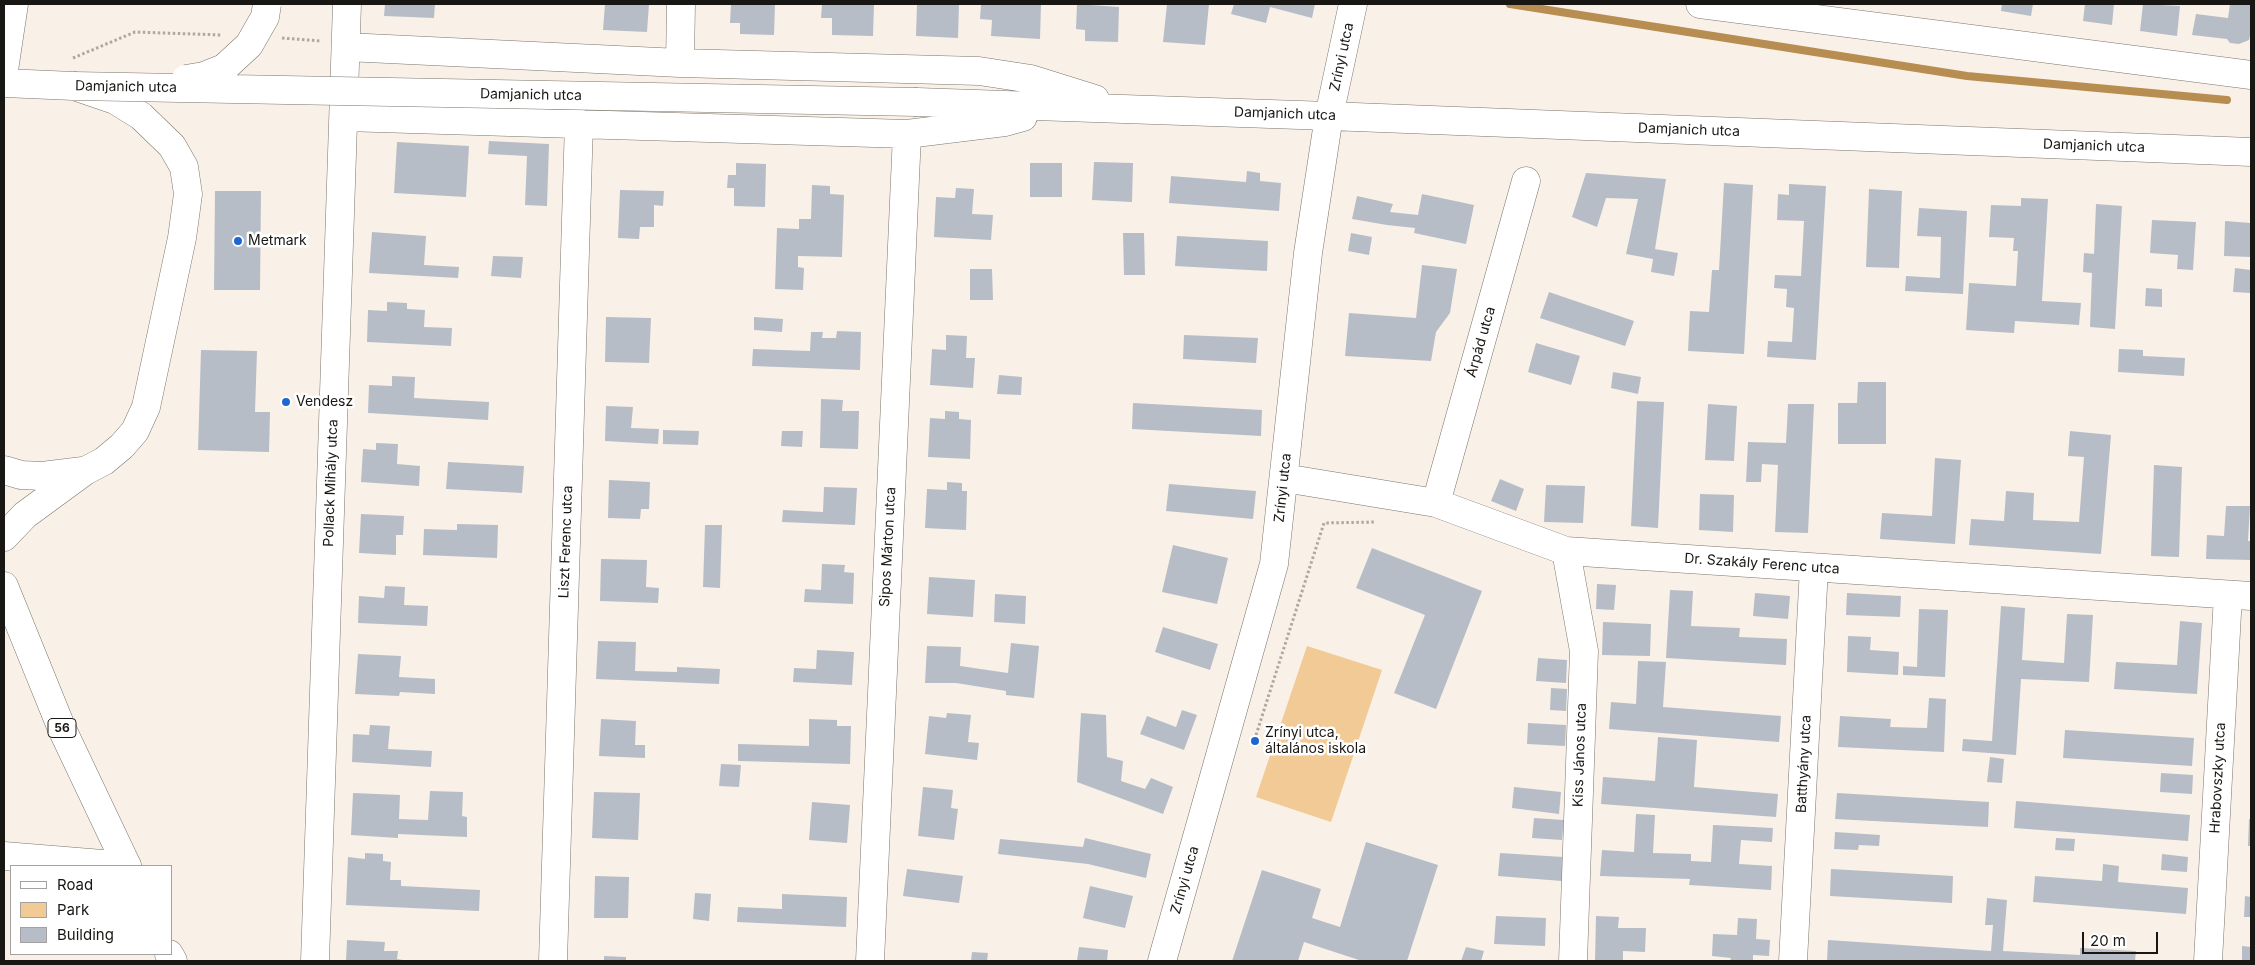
<!DOCTYPE html>
<html>
<head>
<meta charset="utf-8">
<style>
  body { margin:0 }
  #map { position:relative; width:2255px; height:965px; overflow:hidden; background:#f9f1e7; font-family:Inter,sans-serif }
  canvas { display:block }
  .frame { position:absolute; inset:0; border:5px solid #191713; pointer-events:none }
  .legend { position:absolute; left:10px; top:865px; width:162px; height:90px; box-sizing:border-box; background:#fff; border:1px solid #a3a2a1; margin:0; padding:6px 9px; list-style:none; font-size:15px; color:#191713 }
  .legend li { display:flex; align-items:center; gap:10px; height:25px }
  .legend b { width:25px; border:1px solid #a3a2a1 }
  .scale { position:absolute; left:2082px; top:932px; width:76px; height:22px; box-sizing:border-box; border:2px solid #191713; border-top:0; padding-left:6px; font-size:15px; line-height:18px; white-space:nowrap; color:#191713; -webkit-text-stroke:4px #fff; paint-order:stroke }
</style>
</head>
<body>
<div id="map">
<canvas width="2255" height="965"></canvas>
<div class="frame"></div>
<ul class="legend">
<li><b style="height:6px;background:#fff"></b>Road</li>
<li><b style="height:14px;background:#f1ca95"></b>Park</li>
<li><b style="height:14px;background:#b7bdc7"></b>Building</li>
</ul>
<div class="scale">20 m</div>
</div>
<script>
const ctx = document.querySelector('canvas').getContext('2d');
ctx.lineJoin = 'round';
function fillPath(path, color) {
  ctx.fillStyle = color;
  ctx.fill(path, 'evenodd');
}
function toPath(rows) {
  const path = new Path2D();
  for (const r of rows) {
    path.moveTo(r[0], r[1]);
    for (let i = 2; i < r.length; i += 2) path.lineTo(r[i], r[i + 1]);
  }
  return path;
}
function strokePath(path, color, width, dash) {
  ctx.strokeStyle = color;
  ctx.lineWidth = width;
  ctx.lineCap = dash ? 'butt' : 'round';
  ctx.setLineDash(dash || []);
  ctx.stroke(path);
}
function label(font, color, halo, rows, align = 'center') {
  ctx.font = font + ' Inter,sans-serif';
  ctx.lineWidth = 5;
  ctx.setLineDash([]);
  ctx.textBaseline = 'middle';
  ctx.strokeStyle = halo;
  ctx.fillStyle = color;
  for (const [text, x, y, turn = 0] of rows) {
    ctx.save();
    ctx.translate(x, y);
    ctx.rotate((+turn || 0) * Math.PI / 180);
    ctx.textAlign = isNaN(turn) ? turn : align;
    if (halo) ctx.strokeText(text, 0, 0);
    ctx.fillText(text, 0, 0);
    ctx.restore();
  }
}
fillPath(toPath([
  [1307,646,1382,670,1331,822,1256,797]
]), '#f1ca95');
strokePath(toPath([
  [1510,4,1967,76,2227,100]
]), '#b78d51', 8);
fillPath(toPath([
  [385,4,435,4,434,18,384,16],
  [605,4,649,4,647,32,603,30],
  [731,4,775,4,774,35,740,34,740,23,730,23],
  [822,4,874,4,873,36,832,35,832,18,821,18],
  [917,4,959,4,958,38,916,36],
  [981,4,1041,4,1040,39,991,36,992,20,980,19],
  [1077,4,1119,7,1118,42,1085,41,1085,30,1076,29],
  [1167,4,1209,4,1205,45,1163,42],
  [1234,4,1315,4,1312,18,1270,7,1266,23,1231,14],
  [2002,4,2033,4,2031,16,2001,11],
  [2085,4,2114,4,2112,25,2083,21],
  [2143,4,2180,6,2177,36,2140,31],
  [2230,4,2251,4,2251,32,2249,40,2239,44,2230,43,2227,39,2192,35,2196,14,2228,18],
  [489,141,549,144,547,206,525,205,527,156,488,154],
  [397,142,469,146,466,197,394,193],
  [1094,162,1133,163,1132,202,1092,200],
  [736,163,766,164,765,207,734,206,734,188,727,188,728,175,736,175],
  [1030,163,1062,163,1062,197,1030,197],
  [1247,171,1260,173,1260,181,1281,183,1279,211,1169,203,1171,176,1246,182],
  [1586,173,1666,179,1655,249,1678,253,1674,276,1651,272,1653,259,1626,254,1638,199,1606,198,1597,227,1572,217],
  [1724,183,1753,185,1744,354,1688,351,1690,311,1709,312,1712,270,1719,270],
  [1789,184,1826,186,1816,360,1767,357,1768,341,1792,342,1794,308,1786,307,1787,289,1774,288,1775,275,1801,276,1804,221,1777,220,1778,194,1789,195],
  [812,185,830,186,830,194,844,195,842,257,798,256,798,267,804,268,803,290,775,289,777,228,799,229,799,219,811,219],
  [956,188,974,189,972,214,993,215,991,240,934,237,936,197,955,198],
  [1869,189,1902,191,1899,268,1866,267],
  [620,190,664,191,663,206,654,205,654,227,640,227,639,239,618,238],
  [215,191,261,191,260,290,214,290],
  [1422,194,1474,205,1466,244,1414,233,1415,228,1387,225,1352,219,1357,196,1393,204,1390,212,1418,215],
  [2021,198,2048,199,2042,301,2081,303,2079,325,2015,321,2014,333,1966,330,1969,283,2016,286,2018,251,2013,251,2014,238,1989,237,1991,205,2021,206],
  [2096,204,2122,206,2115,329,2090,327,2092,273,2083,272,2084,253,2094,254],
  [1919,208,1967,211,1963,294,1905,291,1906,276,1940,278,1941,237,1917,236],
  [2152,220,2196,222,2193,270,2177,269,2178,255,2150,253],
  [2225,221,2251,223,2251,257,2224,256],
  [372,232,426,236,424,265,459,267,458,278,369,273],
  [1123,233,1144,233,1145,275,1124,275],
  [1351,233,1372,237,1369,255,1348,251],
  [1177,236,1268,241,1267,271,1175,266],
  [493,256,523,257,521,278,491,276],
  [1422,265,1457,269,1450,313,1436,332,1431,361,1345,356,1349,313,1416,318],
  [2235,268,2251,270,2251,293,2233,292],
  [970,269,992,269,993,300,970,300],
  [2146,288,2162,289,2162,307,2145,306],
  [1549,292,1634,321,1625,346,1540,318],
  [387,302,407,303,407,309,425,310,424,327,452,328,451,346,367,342,368,310,387,311],
  [606,317,651,318,649,363,605,362],
  [754,317,783,319,782,332,754,330],
  [837,331,861,332,860,370,752,366,753,349,810,351,811,332,823,332,822,338,836,338],
  [946,335,967,336,966,358,975,358,973,388,930,385,932,349,946,350],
  [1184,335,1258,338,1256,363,1183,359],
  [1536,343,1580,356,1571,385,1528,372],
  [2119,349,2143,350,2143,356,2185,358,2184,376,2118,372],
  [201,350,257,351,255,412,270,412,269,452,198,450],
  [1613,372,1641,377,1638,394,1611,388],
  [999,375,1022,377,1021,395,997,394],
  [392,376,415,377,414,398,489,402,488,420,368,413,369,385,392,386],
  [1858,382,1886,382,1886,444,1838,444,1838,403,1857,403],
  [821,399,843,400,842,411,859,411,858,449,820,448],
  [1637,401,1664,402,1658,528,1631,526],
  [1133,403,1262,410,1261,436,1132,429],
  [1708,404,1737,406,1734,461,1705,460],
  [1788,404,1814,404,1808,533,1775,532,1778,465,1762,464,1761,482,1746,482,1748,442,1786,443],
  [606,406,633,407,631,428,659,429,658,444,605,441],
  [945,411,959,412,959,419,971,420,970,459,928,457,930,418,945,419],
  [663,430,699,431,698,445,663,444],
  [782,431,803,431,802,447,781,446],
  [2070,431,2111,435,2101,554,1969,545,1971,519,2004,521,2006,491,2034,493,2033,520,2079,522,2084,457,2068,456],
  [376,443,398,444,397,464,420,466,419,486,361,482,363,449,376,450],
  [1935,458,1961,460,1955,544,1880,539,1882,513,1932,516],
  [448,462,524,466,522,493,446,489],
  [2154,465,2182,467,2179,557,2151,556],
  [1500,479,1524,489,1516,511,1491,501],
  [609,480,650,482,649,509,641,509,640,519,608,518],
  [947,482,962,483,962,491,967,491,966,530,925,528,927,489,947,490],
  [1169,484,1256,491,1253,519,1166,511],
  [1546,485,1585,486,1583,523,1544,522],
  [824,487,857,488,855,525,782,522,783,510,823,512],
  [1700,494,1734,495,1733,532,1699,530],
  [2226,506,2250,506,2248,541,2251,541,2251,560,2206,559,2207,535,2224,536],
  [361,514,404,516,403,535,396,535,396,555,359,553],
  [457,524,498,525,497,558,423,555,424,529,457,530],
  [705,525,722,525,720,588,703,587],
  [1173,545,1228,558,1217,604,1162,592],
  [1372,548,1482,591,1436,709,1394,693,1425,615,1356,588],
  [601,559,647,560,646,587,659,588,658,603,600,601],
  [822,564,845,565,844,572,854,573,853,604,804,602,805,589,821,590],
  [929,577,975,580,973,617,927,614],
  [1597,584,1616,585,1614,610,1596,609],
  [385,586,405,587,404,605,428,606,427,626,358,623,359,596,384,598],
  [1670,590,1693,591,1691,626,1740,628,1739,637,1787,639,1786,665,1666,658],
  [1755,593,1790,596,1788,619,1753,616],
  [1847,593,1901,596,1900,617,1846,615],
  [995,594,1026,596,1025,624,994,622],
  [2001,606,2025,608,2022,660,2064,663,2067,614,2093,615,2089,682,2021,679,2016,755,1962,751,1963,739,1992,741],
  [1919,609,1948,610,1945,677,1903,675,1903,666,1917,667],
  [2180,621,2202,623,2197,694,2114,689,2116,662,2177,665],
  [1603,622,1651,624,1650,656,1602,655],
  [1163,627,1218,644,1210,670,1155,652],
  [1848,636,1871,637,1870,650,1899,652,1898,675,1847,672],
  [598,641,636,642,635,671,677,672,677,667,720,669,719,684,596,679],
  [1011,643,1039,646,1034,698,1006,695,1006,691,956,683,925,683,927,646,961,647,960,666,1008,673],
  [817,650,854,652,852,685,793,682,794,668,816,669],
  [358,654,401,656,399,677,435,679,435,694,400,692,399,696,355,694],
  [1538,658,1567,660,1566,683,1536,681],
  [1638,661,1666,662,1663,707,1781,716,1779,742,1609,729,1611,702,1636,704],
  [1551,688,1567,689,1566,711,1550,710],
  [1929,698,1946,699,1944,752,1838,747,1840,716,1891,719,1890,727,1927,728],
  [1182,710,1197,715,1184,750,1140,734,1147,716,1176,727],
  [947,713,971,715,968,742,979,743,977,760,925,754,929,716,946,718],
  [1081,713,1106,715,1107,757,1123,761,1121,781,1145,789,1151,778,1173,787,1163,814,1077,782],
  [601,719,636,721,635,745,645,745,645,758,599,756],
  [809,719,837,720,837,726,851,726,850,764,738,761,738,744,809,746],
  [1528,723,1566,725,1565,746,1527,744],
  [370,725,390,726,388,749,432,751,431,767,352,762,353,734,369,735],
  [2065,730,2194,738,2192,766,2063,758],
  [1658,737,1697,740,1694,787,1778,794,1776,817,1601,804,1603,777,1655,781],
  [1990,757,2004,759,2002,783,1987,782],
  [721,764,741,765,739,787,719,786],
  [2161,773,2193,775,2192,794,2160,792],
  [923,787,953,790,951,808,958,809,954,840,918,836],
  [1514,787,1561,792,1559,814,1512,808],
  [430,791,463,792,462,816,467,817,467,837,398,834,398,838,351,835,353,793,400,795,399,819,428,820],
  [594,792,640,793,638,840,592,838],
  [1837,793,1989,802,1988,827,1835,819],
  [2016,801,2190,815,2188,841,2014,828],
  [812,802,850,805,847,843,809,840],
  [1636,814,1655,815,1653,853,1691,854,1691,861,1711,862,1713,825,1773,828,1772,842,1741,840,1739,864,1772,866,1771,890,1689,885,1690,879,1600,876,1602,850,1634,852],
  [1534,818,1564,820,1562,840,1532,838],
  [2249,819,2251,819,2251,846,2248,846],
  [1835,832,1880,835,1879,846,1859,845,1858,850,1834,849],
  [1085,838,1151,854,1146,878,1088,864,998,854,1000,839,1083,847],
  [2056,838,2075,839,2074,851,2055,850],
  [1366,842,1438,865,1407,961,1362,961,1304,942,1298,961,1232,961,1262,870,1321,889,1312,918,1340,927],
  [365,853,383,854,383,861,391,862,390,880,401,880,401,886,480,890,479,911,346,905,348,857,365,859],
  [1500,853,1563,857,1562,881,1498,876],
  [2162,854,2188,857,2187,872,2161,870],
  [2103,864,2119,866,2118,882,2188,888,2186,914,2033,902,2035,876,2102,881],
  [907,869,963,876,959,903,903,896],
  [1831,869,1953,876,1952,903,1830,896],
  [595,876,629,877,628,918,594,918],
  [1090,886,1133,896,1125,928,1083,918],
  [695,893,711,894,709,921,693,919],
  [782,894,847,897,846,927,737,922,738,907,782,909],
  [2245,896,2251,897,2251,917,2244,917],
  [1987,898,2007,900,2003,951,2080,955,2080,948,2136,951,2135,961,1827,961,1828,940,1991,951,1993,925,1985,925],
  [1496,916,1546,918,1545,946,1494,944],
  [1596,916,1619,917,1618,928,1646,928,1645,952,1623,951,1623,961,1595,961],
  [1738,918,1757,919,1756,939,1770,940,1769,956,1753,955,1753,961,1730,961,1731,958,1712,956,1713,934,1737,935],
  [347,940,385,942,384,951,398,951,397,959,409,961,346,961],
  [2242,946,2251,947,2251,961,2242,961],
  [1079,947,1108,950,1107,961,1077,961],
  [1466,947,1484,951,1481,961,1461,961],
  [972,952,988,953,987,961,971,961],
  [604,956,626,957,626,961,604,961]
]), '#b7bdc7');
const minor = toPath([
  [1700,4,2251,75],
  [346,47,680,63,979,71,1031,79,1095,99],
  [680,63,681,4],
  [917,102,1329,116,2251,152],
  [344,117,907,134,1005,122,1023,117],
  [1284,478,1436,503,1566,551,2251,596],
  [1436,503,1526,181],
  [1566,551,1584,651,1573,961],
  [4,856,127,866],
  [315,961,347,4],
  [553,961,579,123],
  [870,961,907,134],
  [1162,961,1274,564,1308,253,1329,116,1353,4],
  [1793,961,1814,568],
  [2208,961,2228,595]
]);
const major = toPath([
  [4,70,14,4],
  [4,83,74,86,115,100,141,116,172,146,184,167,188,194,182,238,146,407,135,431,122,446,104,461,85,471,25,515,4,537],
  [4,470,21,475,42,476,83,471],
  [4,586,62,729,127,866],
  [169,954,173,961]
]);
strokePath(minor, '#7b756c', 29);
strokePath(major, '#7b756c', 29);
strokePath(toPath([
  [282,38,321,41],
  [73,58,135,32,221,35],
  [1256,735,1324,523,1376,522]
]), '#aea8a0', 3, [2.5, 2.5]);
strokePath(minor, '#fff', 28);
strokePath(major, '#fff', 28);
const majorBridge = toPath([
  [186,79,204,76,224,68,236,57,249,45,265,17,267,4],
  [74,86,917,102]
]);
strokePath(majorBridge, '#7b756c', 29, []);
strokePath(majorBridge, '#fff', 28);
for (const [x, y, r, color] of [
  [238,241,5,"#1e66d1"],
  [286,402,5,"#1e66d1"],
  [1255,741,5,"#1e66d1"]
]) {
  const dot = new Path2D();
  dot.arc(x, y, r, 0, 2 * Math.PI);
  ctx.fillStyle = color;
  ctx.fill(dot);
  strokePath(dot, '#fff', 2);
}
for (const [x, y, w] of [
  [62,728,28]
]) {
  const box = new Path2D();
  box.roundRect(x - w / 2, y - 9.5, w, 19, 4);
  ctx.fillStyle = '#fff';
  ctx.fill(box);
  strokePath(box, '#191713', 1);
}
label('bold 12px', '#191713', null, [
  ["56",62,728]
]);
label('14px', '#191713', '#fff', [
  ["Zrínyi utca",1342,57,-78],
  ["Damjanich utca",126,87,1],
  ["Damjanich utca",531,95,1],
  ["Damjanich utca",1285,114,2],
  ["Damjanich utca",1689,130,2],
  ["Damjanich utca",2094,146,2],
  ["Árpád utca",1481,342,-74],
  ["Pollack Mihály utca",331,483,-88],
  ["Zrínyi utca",1283,488,-84],
  ["Liszt Ferenc utca",566,542,-88],
  ["Sipos Márton utca",888,547,-87],
  ["Dr. Szakály Ferenc utca",1762,564,4],
  ["Kiss János utca",1580,755,-88],
  ["Batthyány utca",1804,764,-87],
  ["Hrabovszky utca",2218,778,-87],
  ["Zrínyi utca",1185,880,-74]
]);
label('14px', '#191713', '#fff', [
  ["Metmark",248,241],
  ["Vendesz",296,402],
  ["Zrínyi utca,",1265,733],
  ["általános iskola",1265,749]
], 'left');
</script>
</body>
</html>
